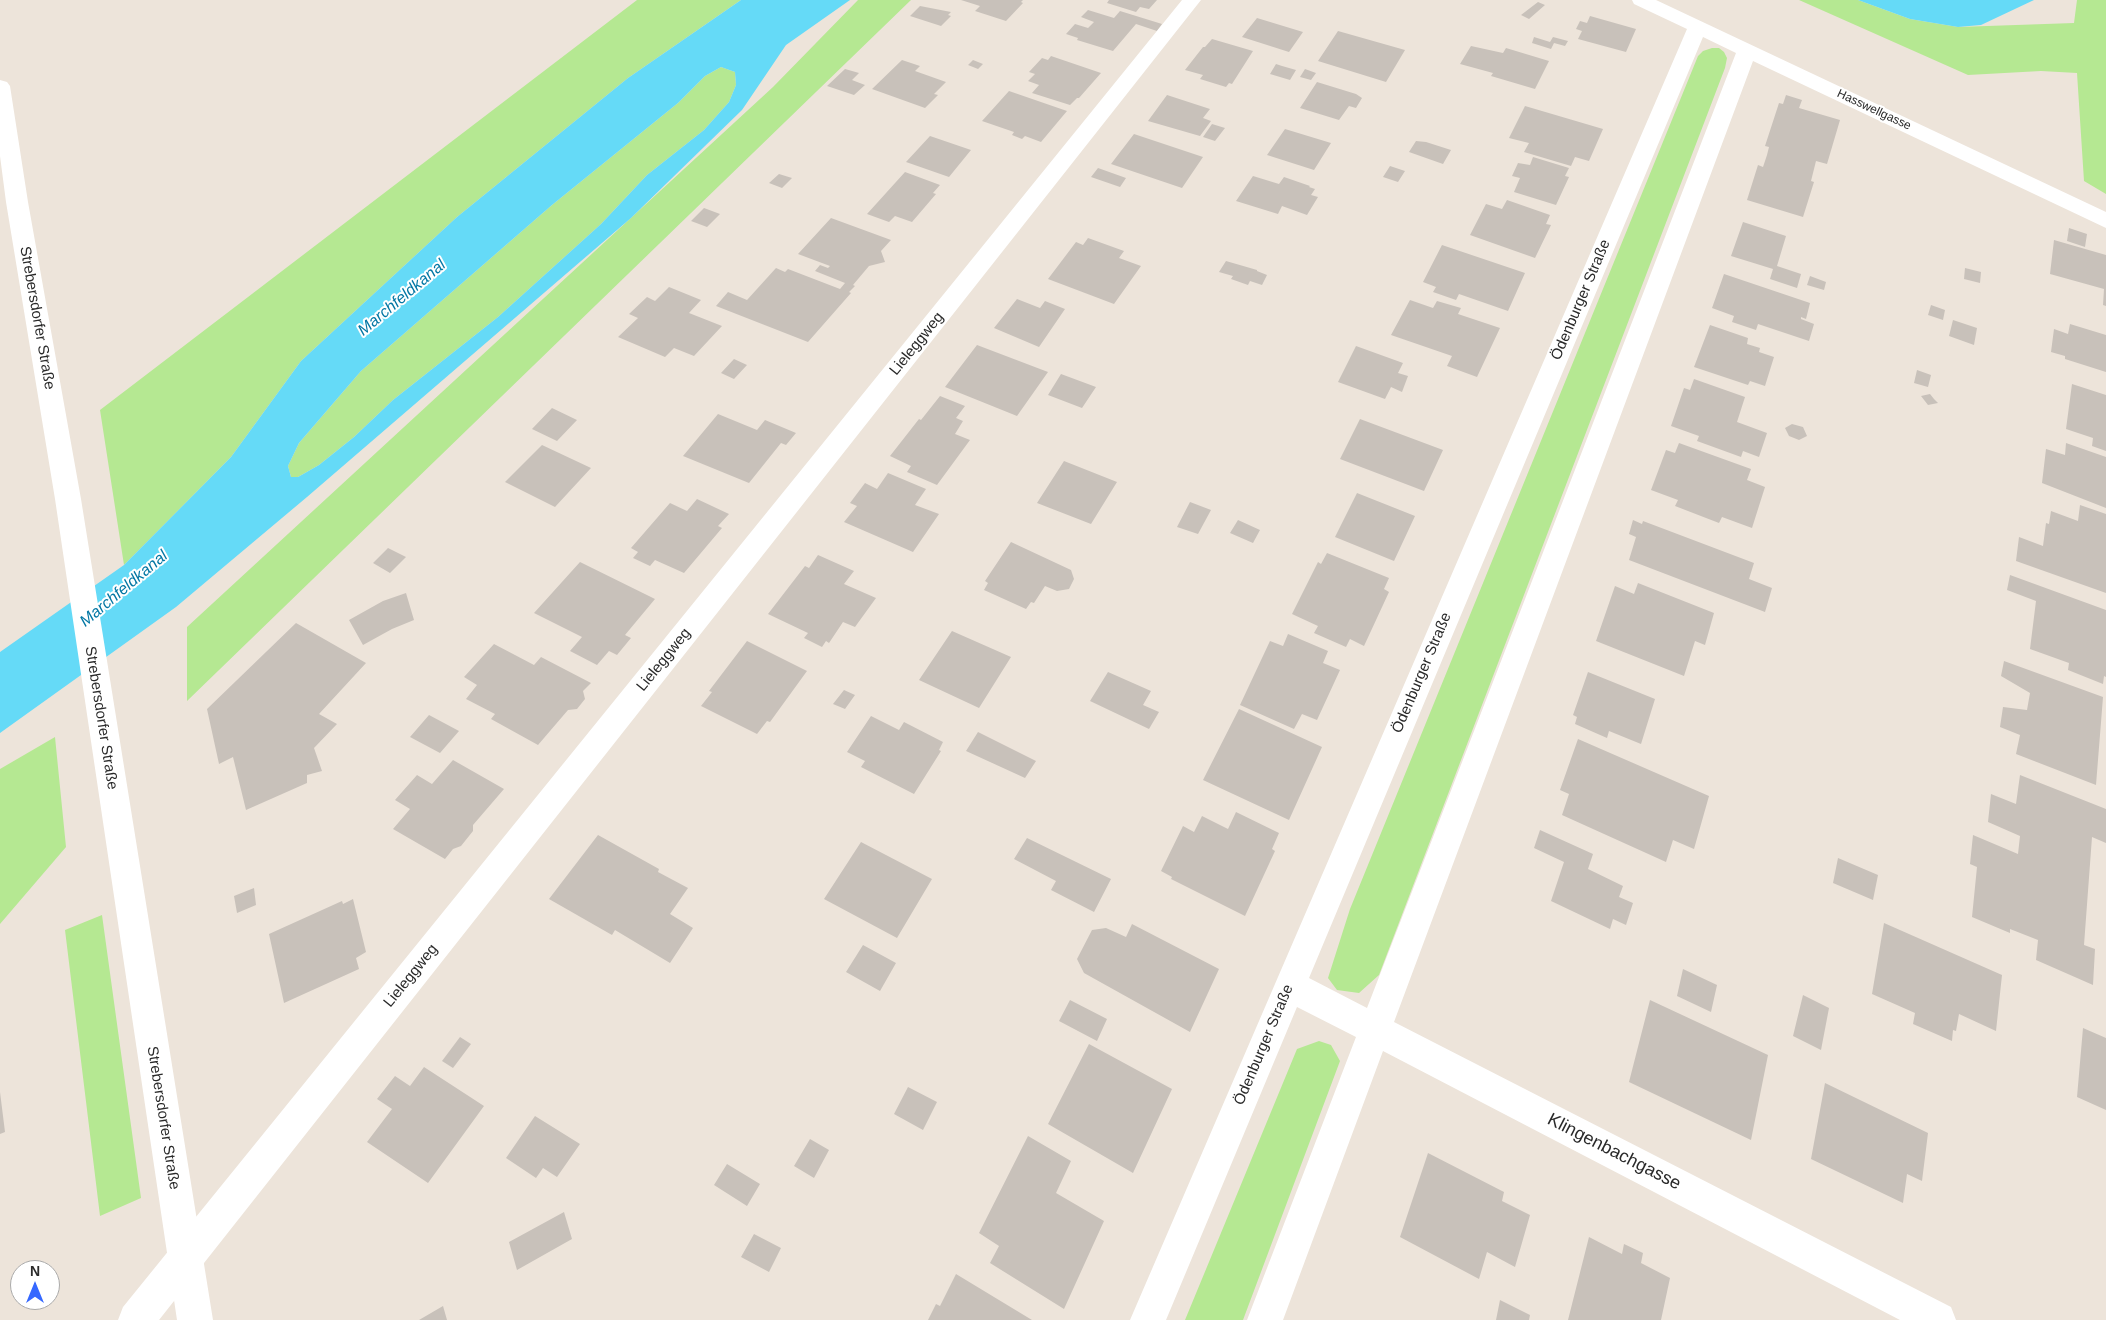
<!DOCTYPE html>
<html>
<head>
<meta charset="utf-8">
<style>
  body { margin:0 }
  #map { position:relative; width:2106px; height:1320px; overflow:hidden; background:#ede4da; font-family:Arial,sans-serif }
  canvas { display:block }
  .north { position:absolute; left:10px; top:1260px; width:50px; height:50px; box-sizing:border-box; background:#fff; border:1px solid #aaa; border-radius:50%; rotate:0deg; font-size:14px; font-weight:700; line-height:20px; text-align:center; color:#2a2a2a }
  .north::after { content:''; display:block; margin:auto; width:18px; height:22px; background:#3568ff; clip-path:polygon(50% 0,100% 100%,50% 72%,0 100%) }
</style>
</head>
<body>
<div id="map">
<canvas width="2106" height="1320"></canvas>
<div class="north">N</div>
</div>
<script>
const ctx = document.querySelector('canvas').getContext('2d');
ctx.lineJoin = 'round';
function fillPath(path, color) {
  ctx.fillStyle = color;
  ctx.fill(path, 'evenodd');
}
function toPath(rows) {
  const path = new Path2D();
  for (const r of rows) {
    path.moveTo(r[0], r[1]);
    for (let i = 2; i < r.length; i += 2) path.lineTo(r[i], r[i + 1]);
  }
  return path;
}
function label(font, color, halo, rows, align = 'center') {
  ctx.font = font + ' Arial,sans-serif';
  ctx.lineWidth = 4;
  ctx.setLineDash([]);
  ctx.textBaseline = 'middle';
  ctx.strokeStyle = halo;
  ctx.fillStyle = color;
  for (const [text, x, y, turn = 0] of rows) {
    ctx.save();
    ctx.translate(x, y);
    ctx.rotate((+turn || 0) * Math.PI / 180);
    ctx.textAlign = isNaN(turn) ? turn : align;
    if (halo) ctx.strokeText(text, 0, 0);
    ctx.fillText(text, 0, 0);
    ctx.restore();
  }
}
fillPath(toPath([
  [637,0,741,0,628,78,457,217,301,361,231,457,124,565,100,410],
  [858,0,911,0,187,701,187,627,773,87],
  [1799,0,1858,0,1910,19,1958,27,2074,23,2077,0,2106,0,2106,194,2084,181,2077,73,2041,71,1968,75],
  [1712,48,1719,48,1724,52,1727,58,1725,68,1379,975,1359,993,1337,990,1328,978,1350,909,1698,56,1703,51],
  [721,67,735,72,736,85,729,102,704,130,647,175,601,224,498,317,393,400,354,437,319,465,298,477,291,477,288,466,299,443,361,371,552,205,678,103,705,76],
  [55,737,66,847,0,924,0,769],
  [102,915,141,1198,100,1216,65,930],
  [1319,1041,1331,1045,1340,1061,1243,1320,1185,1320,1297,1049]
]), '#b5e892');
fillPath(toPath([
  [741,0,850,0,786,45,742,110,631,218,307,497,176,607,0,733,0,652,124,565,231,457,301,361,457,217,628,78],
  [721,67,735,72,736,85,729,102,704,130,647,175,601,224,498,317,393,400,354,437,319,465,298,477,291,477,288,466,299,443,361,371,552,205,678,103,705,76],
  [1858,0,2034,0,1981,25,1958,27,1910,19]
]), '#65daf7');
fillPath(toPath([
  [961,0,1023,0,1021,2,1023,3,1006,21,975,11,980,6],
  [1109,0,1157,0,1149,9,1140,7,1136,12,1107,3],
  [1538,2,1545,5,1529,19,1521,15],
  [920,6,951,12,948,15,951,16,941,26,910,16],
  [1088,10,1114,18,1120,11,1162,24,1157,31,1136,24,1113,51,1077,40,1078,38,1066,34,1075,24,1088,28,1094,22,1081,17],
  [1590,16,1636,29,1626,52,1578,39,1582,31,1576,29,1580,21,1587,23],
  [1257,18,1303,32,1289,52,1242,37],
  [1338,31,1405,50,1386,82,1318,61],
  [1534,37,1550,42,1553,37,1568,41,1565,46,1554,43,1551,49,1532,43],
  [1212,39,1253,51,1232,84,1229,83,1226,87,1200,79,1203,75,1185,70,1203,47,1205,47],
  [1471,46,1503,53,1506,48,1549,61,1535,89,1491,76,1493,73,1460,64],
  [1051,56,1101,73,1079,98,1077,98,1070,105,1032,93,1039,85,1028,81,1035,74,1029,72,1042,58,1048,60],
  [902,60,920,66,915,71,946,82,934,94,938,95,925,108,872,89],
  [973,60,983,64,978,69,968,65],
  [1276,64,1282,66,1296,70,1290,80,1270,74],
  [845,69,859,73,852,80,865,85,854,95,827,86],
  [1305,69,1316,73,1311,80,1300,77],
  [1317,82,1356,94,1362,98,1356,108,1349,106,1339,120,1300,108],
  [1009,91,1067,111,1041,142,1025,136,1022,139,1012,135,1014,132,982,121],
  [1167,95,1210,109,1203,118,1211,121,1200,136,1148,121],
  [1786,95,1802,100,1799,108,1840,120,1827,164,1816,161,1811,181,1814,182,1803,217,1747,200,1758,165,1763,167,1767,155,1769,147,1765,146,1779,103,1783,104],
  [1525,106,1603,129,1589,161,1575,157,1571,166,1524,152,1529,143,1509,138],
  [1212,124,1225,128,1215,141,1203,137],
  [1285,129,1331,143,1314,170,1267,155],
  [1134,134,1203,157,1182,188,1111,164],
  [930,136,971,150,949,177,906,162],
  [1416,141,1426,142,1451,150,1443,164,1409,152],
  [1533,157,1569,168,1565,176,1569,177,1556,205,1514,192,1520,178,1512,176,1518,163,1530,165],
  [1390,166,1405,171,1398,182,1383,177],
  [1098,168,1126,178,1120,187,1091,177],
  [905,172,940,185,933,193,936,194,912,222,895,216,889,222,867,214],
  [779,174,792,178,782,188,769,183],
  [1253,176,1279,184,1284,177,1310,186,1309,187,1315,189,1311,195,1318,197,1307,215,1282,206,1278,214,1236,201],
  [1507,200,1550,215,1546,224,1551,225,1535,258,1470,235,1486,204,1502,209],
  [704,208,720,214,707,227,691,221],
  [831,218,891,240,881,251,885,262,869,266,853,285,855,286,849,292,851,293,808,342,716,306,728,292,747,300,776,268,785,272,788,269,840,289,845,283,815,271,820,265,828,268,830,266,798,254],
  [1743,222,1786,236,1777,266,1801,274,1797,288,1770,279,1773,269,1731,256],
  [2069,228,2087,234,2085,247,2067,241],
  [1088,238,1124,251,1119,258,1141,266,1114,304,1048,279,1076,242,1083,245],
  [2054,240,2106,255,2106,306,2103,305,2104,289,2050,274],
  [1442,245,1525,273,1508,311,1459,294,1456,300,1433,292,1436,287,1423,282],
  [1226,261,1257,270,1257,271,1267,275,1262,285,1250,281,1248,285,1231,279,1233,276,1219,272],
  [1965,268,1981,272,1980,283,1964,279],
  [1724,274,1810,303,1806,319,1801,317,1801,319,1814,324,1809,341,1758,324,1756,330,1732,322,1734,316,1712,308],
  [1810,276,1826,282,1824,290,1807,285],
  [669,287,701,300,689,313,722,326,694,356,674,348,665,357,618,337,638,318,629,314,647,297,655,301],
  [1017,299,1040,308,1045,301,1065,309,1039,347,994,328],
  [1410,300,1433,308,1437,301,1461,308,1458,314,1500,328,1477,377,1447,366,1452,356,1391,335],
  [1931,305,1945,310,1943,320,1928,315],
  [1953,320,1977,328,1974,345,1949,336],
  [2070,324,2106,335,2106,372,2065,359,2065,356,2051,352,2054,329,2068,334],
  [1710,325,1748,338,1747,344,1760,348,1759,352,1774,357,1765,386,1750,381,1748,385,1694,367],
  [977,345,1048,372,1017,416,945,387],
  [1356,346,1403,363,1398,373,1408,376,1402,392,1391,387,1385,399,1338,382],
  [734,359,747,365,734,379,721,373],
  [1917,370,1931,375,1928,387,1914,383],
  [1061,374,1096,387,1082,408,1048,395],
  [1694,379,1745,397,1737,422,1767,433,1759,457,1743,451,1741,457,1697,441,1699,436,1671,426,1684,388,1690,390],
  [2072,384,2106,395,2106,451,2092,446,2093,438,2066,429],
  [1930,394,1934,399,1938,403,1928,405,1921,396],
  [940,396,965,406,956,418,963,421,955,434,970,440,937,485,907,472,911,466,890,456,919,419,921,420],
  [552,408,577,420,557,441,532,429],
  [718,414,757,430,765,420,796,433,786,445,781,443,749,483,683,456],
  [1360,419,1443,450,1424,491,1340,459],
  [1792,424,1803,427,1807,436,1799,440,1789,436,1785,428],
  [1679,443,1751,469,1747,480,1765,487,1752,528,1722,517,1719,523,1675,506,1678,500,1651,490,1666,450,1675,453],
  [2066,443,2106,457,2106,508,2042,483,2046,449,2065,455],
  [542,445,591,468,555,507,505,482],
  [1064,461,1117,482,1091,524,1037,503],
  [888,473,926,489,915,505,939,514,913,552,844,522,857,506,850,503,865,483,877,489],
  [1357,493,1415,516,1394,561,1335,537],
  [697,499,729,514,718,526,722,528,684,573,655,560,650,566,633,558,638,552,631,548,670,503,687,511],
  [1190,502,1211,510,1198,534,1177,527],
  [2080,505,2106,514,2106,593,2016,561,2019,537,2043,546,2046,523,2049,524,2051,511,2078,521],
  [1238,520,1260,530,1253,543,1230,533],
  [1633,520,1642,524,1643,521,1754,563,1749,579,1772,588,1765,612,1629,560,1636,537,1629,534],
  [1011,542,1071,570,1074,579,1069,589,1057,591,1045,586,1034,603,1031,602,1026,609,984,590,988,583,985,581],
  [388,548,406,557,390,573,373,563],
  [1327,553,1389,578,1384,589,1389,592,1364,646,1350,639,1346,647,1314,633,1318,626,1292,614,1318,562,1321,564],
  [818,555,854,571,844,584,876,598,855,627,843,622,829,643,826,641,822,647,804,638,808,633,768,614,805,566,809,568],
  [580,562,655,599,625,635,631,638,617,655,609,651,597,665,570,651,582,637,534,613],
  [2010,575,2106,610,2106,677,2104,676,2103,684,2068,670,2069,663,2030,649,2036,601,2007,590],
  [1638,583,1714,613,1705,645,1695,641,1684,676,1596,641,1615,586,1634,594],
  [406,593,414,620,392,629,363,645,349,620,383,601],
  [296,623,366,663,319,714,337,724,314,748,322,771,307,775,307,783,246,810,233,757,219,764,207,709],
  [952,631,1011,657,979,708,919,680],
  [1288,634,1328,651,1323,663,1340,670,1317,720,1302,714,1294,729,1240,705,1270,641,1283,646],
  [747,641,807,671,770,722,767,721,757,734,701,706,712,692,709,691],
  [494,644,534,665,541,657,591,683,583,691,585,699,577,709,568,710,538,745,491,719,495,714,466,699,477,685,464,677],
  [2004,661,2103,697,2096,785,2016,754,2020,735,2000,727,2003,707,2027,710,2030,693,2001,676],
  [1108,672,1151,691,1143,705,1159,712,1149,729,1090,701],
  [1588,672,1655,699,1641,744,1609,731,1607,738,1575,724,1577,717,1573,715],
  [844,690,855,695,845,709,833,704],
  [1239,709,1322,747,1289,820,1203,780],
  [429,715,459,731,440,753,410,737],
  [871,716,899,730,904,722,943,742,939,750,941,751,914,794,861,767,865,761,847,752],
  [978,732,1036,761,1025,778,966,751],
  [1578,739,1709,796,1694,849,1673,840,1666,862,1562,815,1569,794,1560,790],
  [453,760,504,789,473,825,473,831,461,846,453,849,445,859,393,829,410,809,395,800,417,775,432,784],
  [2020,775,2106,809,2106,843,2092,837,2084,945,2095,949,2093,985,2036,960,2038,940,2010,929,2010,933,1972,917,1977,867,1970,864,1973,835,2018,854,2020,836,1988,822,1991,794,2016,804],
  [1236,812,1279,833,1272,849,1275,851,1245,916,1171,879,1172,877,1161,871,1183,826,1194,832,1202,816,1228,829],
  [1540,830,1593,854,1588,869,1623,886,1619,897,1633,903,1626,925,1613,919,1610,929,1551,901,1564,862,1534,848],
  [598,835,659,869,658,872,688,888,670,914,693,928,670,963,615,930,612,935,549,899],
  [1027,838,1111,879,1094,912,1051,890,1056,881,1014,859],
  [861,842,932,879,897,938,824,899],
  [1838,858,1878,875,1873,900,1833,883],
  [254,888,256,905,237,913,234,896],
  [353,899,366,952,356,958,359,969,284,1003,269,934,342,901,343,904],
  [1884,923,2002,975,1996,1031,1959,1014,1956,1031,1953,1030,1952,1041,1913,1024,1915,1013,1872,994],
  [1132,924,1219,969,1190,1032,1084,973,1077,959,1092,930,1106,928,1126,937],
  [863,945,896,963,880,991,846,972],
  [1683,969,1717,985,1711,1012,1677,996],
  [1803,995,1829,1008,1821,1050,1793,1036],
  [1070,1000,1107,1019,1097,1041,1059,1021],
  [1650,1000,1768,1055,1751,1140,1629,1082],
  [2083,1028,2106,1038,2106,1110,2077,1097],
  [460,1037,471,1044,453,1068,442,1061],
  [1089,1044,1172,1089,1133,1173,1048,1124],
  [424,1067,484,1106,428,1183,367,1142,392,1109,377,1099,395,1076,410,1086],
  [1825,1083,1928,1133,1922,1181,1907,1174,1903,1203,1811,1159],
  [908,1087,937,1102,923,1130,894,1114],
  [0,1092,5,1132,0,1134],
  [535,1116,580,1144,557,1177,543,1168,536,1178,506,1158],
  [1028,1136,1071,1161,1056,1193,1104,1221,1064,1309,990,1263,999,1246,979,1233],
  [810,1139,829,1150,814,1178,794,1166],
  [1428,1153,1504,1192,1502,1201,1530,1215,1515,1267,1487,1252,1479,1279,1400,1237],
  [727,1164,760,1184,747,1206,714,1185],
  [564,1212,572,1239,517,1270,509,1242],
  [754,1234,781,1248,769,1272,741,1257],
  [1589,1237,1622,1254,1624,1244,1643,1253,1641,1263,1670,1278,1661,1320,1568,1320],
  [956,1274,1032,1320,928,1320,936,1304,940,1306],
  [1500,1300,1530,1315,1529,1320,1496,1320],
  [443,1306,447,1320,419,1320]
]), '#c8c1ba');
fillPath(toPath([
  [1182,0,1201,0,159,1320,118,1320,123,1307,1182,0],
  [1632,0,1656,0,2106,212,2106,228,1753,61,1394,1022,1951,1307,1956,1320,1900,1320,1383,1051,1283,1320,1247,1320,1356,1037,1297,1007,1166,1320,1130,1320,1687,29,1634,4,1632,0],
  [1703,37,1736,53,1367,1008,1309,978,1703,37]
]), '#fff');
fillPath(toPath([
  [0,80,7,82,10,86,28,202,81,499,213,1320,177,1320,55,499,6,202,0,156,0,80]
]), '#fff');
label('12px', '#2a2a2a', '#fff', [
  ["Hasswellgasse",1874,110,25]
]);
label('15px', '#2a2a2a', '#fff', [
  ["Ödenburger Straße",1581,300,-67],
  ["Strebersdorfer Straße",37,318,80],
  ["Lieleggweg",917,344,-51],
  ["Lieleggweg",664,660,-51],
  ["Ödenburger Straße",1422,673,-67],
  ["Strebersdorfer Straße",101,718,81],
  ["Lieleggweg",411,976,-51],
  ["Ödenburger Straße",1264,1045,-67],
  ["Strebersdorfer Straße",163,1118,81]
]);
label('italic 16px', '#0377a4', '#fff', [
  ["Marchfeldkanal",402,298,-40],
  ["Marchfeldkanal",124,589,-40]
]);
label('18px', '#2a2a2a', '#fff', [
  ["Klingenbachgasse",1614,1152,27]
]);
</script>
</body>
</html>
